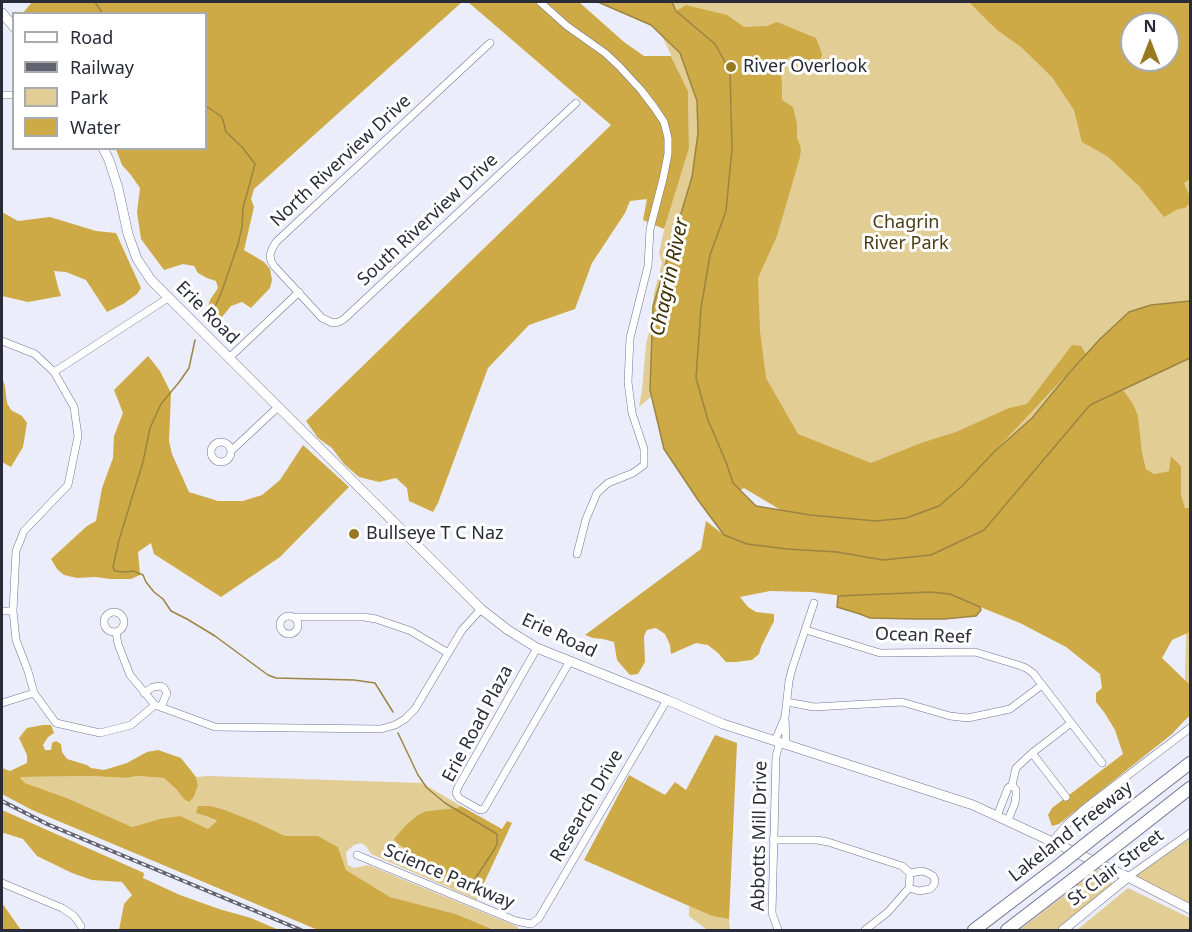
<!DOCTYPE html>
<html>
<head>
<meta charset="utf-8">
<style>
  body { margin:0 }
  #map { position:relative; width:1192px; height:932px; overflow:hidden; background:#ebedfb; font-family:"Noto Sans",sans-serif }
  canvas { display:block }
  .frame { position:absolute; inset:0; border:3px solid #292c38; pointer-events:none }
  .legend { position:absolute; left:12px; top:12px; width:195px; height:138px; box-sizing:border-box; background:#fff; border:2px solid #a9abaf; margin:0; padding:8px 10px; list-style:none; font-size:18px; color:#292c38 }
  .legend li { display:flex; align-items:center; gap:12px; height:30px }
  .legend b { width:30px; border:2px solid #a9abaf }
  .north { position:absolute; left:1120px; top:12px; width:60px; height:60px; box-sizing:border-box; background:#fff; border:2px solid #a9abaf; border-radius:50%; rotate:0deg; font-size:16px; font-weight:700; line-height:24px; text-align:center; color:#292c38 }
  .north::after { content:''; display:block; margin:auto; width:21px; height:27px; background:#967921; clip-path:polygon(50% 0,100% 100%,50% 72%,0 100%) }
</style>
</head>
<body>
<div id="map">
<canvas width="1192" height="932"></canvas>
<div class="frame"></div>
<ul class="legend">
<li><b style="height:8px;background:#fff"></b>Road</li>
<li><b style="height:8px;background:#616370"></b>Railway</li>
<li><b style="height:16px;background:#e2cd94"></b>Park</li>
<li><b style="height:16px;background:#cdaa46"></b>Water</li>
</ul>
<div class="north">N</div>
</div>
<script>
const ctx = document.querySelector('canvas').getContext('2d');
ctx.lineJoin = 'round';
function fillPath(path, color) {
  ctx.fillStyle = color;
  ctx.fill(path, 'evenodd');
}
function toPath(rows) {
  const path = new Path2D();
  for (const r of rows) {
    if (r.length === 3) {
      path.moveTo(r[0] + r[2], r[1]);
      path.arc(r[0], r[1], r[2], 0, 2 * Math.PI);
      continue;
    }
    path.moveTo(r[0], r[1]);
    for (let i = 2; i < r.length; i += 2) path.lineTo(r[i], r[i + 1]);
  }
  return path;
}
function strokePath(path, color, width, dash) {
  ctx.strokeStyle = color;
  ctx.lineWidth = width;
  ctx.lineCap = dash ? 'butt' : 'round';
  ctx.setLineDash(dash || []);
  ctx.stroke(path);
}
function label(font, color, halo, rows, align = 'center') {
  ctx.font = font + ' "Noto Sans",sans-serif';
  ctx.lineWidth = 6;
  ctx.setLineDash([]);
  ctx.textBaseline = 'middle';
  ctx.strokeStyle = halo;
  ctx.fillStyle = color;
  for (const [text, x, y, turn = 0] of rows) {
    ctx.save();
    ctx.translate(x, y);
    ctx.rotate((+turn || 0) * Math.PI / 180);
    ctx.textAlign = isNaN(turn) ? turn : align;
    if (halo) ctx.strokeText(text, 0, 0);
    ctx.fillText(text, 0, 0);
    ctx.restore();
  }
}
fillPath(toPath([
  [646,2,1190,2,1190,715,1184,721,1189,508,1185,508,1181,495,1181,466,1172,457,1169,471,1154,474,1146,469,1142,452,1138,416,991,497,815,531,744,488,718,504,664,386,639,407,642,390,646,344,652,321,654,293,662,263,659,253,667,217,689,148,688,91],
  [1132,24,1168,24,1168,60,1132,60],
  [90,776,126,778,137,776,164,778,176,789,184,799,196,791,198,786,196,777,208,776,422,783,461,806,458,808,427,811,398,844,420,858,427,866,477,898,477,900,371,854,366,846,361,843,354,845,347,851,346,854,348,865,354,868,368,865,516,926,520,930,494,930,456,914,390,897,346,870,338,847,318,836,285,836,258,823,225,810,211,806,196,813,206,816,217,822,208,829,196,824,160,819,132,827,67,798,25,783,19,779,22,777],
  [1190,838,1190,905,1133,877,1176,848],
  [1097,870,1109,877,1112,883,1109,890,1089,904,1057,930,1019,930],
  [1128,888,1190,918,1190,930,1077,930],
  [689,906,712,916,729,919,730,930,707,930,689,916]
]), '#e2cd94');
fillPath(toPath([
  [32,2,462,2,254,189,251,199,254,207,244,250,264,262,270,269,272,280,270,288,251,308,242,302,231,306,222,317,206,314,210,300,218,288,216,281,207,278,198,273,194,266,183,264,164,270,141,239,137,212,140,188,131,175,122,165,116,149,206,148,206,14,23,13],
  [468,2,579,2,624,42,644,56,671,56,688,91,689,148,664,229,643,220,647,199,630,201,625,213,592,263,575,309,529,325,488,368,438,503,433,512,409,501,407,488,396,478,379,482,359,477,344,464,332,448,318,438,306,421,611,125],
  [969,2,1190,2,1190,179,1184,183,1190,197,1190,203,1185,208,1178,209,1164,217,1139,186,1107,156,1082,142,1074,110,1052,77,1021,47,997,30],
  [1132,24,1168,24,1168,60,1132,60],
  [686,5,727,15,744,27,767,26,777,22,816,38,822,54,817,73,791,56,780,65,782,84,782,100,793,107,797,124,797,137,801,149,800,157,777,236,758,278,760,331,766,378,798,434,871,463,921,443,956,432,1009,408,1027,404,1072,345,1081,346,1086,354,962,486,939,506,906,518,876,521,810,515,781,510,744,488,739,490,733,483,726,462,708,420,696,378,701,308,710,255,726,211,732,149,732,106,676,11],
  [2,212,18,221,50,217,96,231,116,233,141,288,137,294,123,304,107,312,86,280,66,272,54,271,58,287,61,296,28,302,2,296],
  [148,356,160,371,171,393,169,441,172,454,189,492,218,501,243,501,262,495,280,480,303,445,349,487,280,557,221,597,154,554,151,543,138,552,140,575,131,579,110,579,95,577,77,578,64,575,57,569,51,559,87,526,96,521,102,488,113,458,114,436,123,413,114,390],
  [2,377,5,386,7,403,11,410,22,416,27,423,23,447,11,467,2,462],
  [1123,390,1133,404,1138,416,1142,452,1146,469,1154,474,1169,471,1171,456,1181,466,1181,495,1185,508,1190,508,1190,632,1172,640,1162,658,1190,685,1190,715,1184,721,1172,734,1059,824,1052,826,1048,815,1052,808,1123,754,1115,730,1104,712,1096,702,1096,693,1102,688,1100,674,1066,647,1020,623,950,595,930,592,843,596,811,592,770,591,740,597,748,607,756,612,774,614,774,621,761,647,759,654,752,660,736,662,726,662,718,653,708,645,696,643,671,654,670,645,665,634,656,628,647,630,644,636,645,662,638,674,630,675,617,660,614,642,603,639,593,638,585,635,701,549,706,521,724,535,747,544,787,549,836,552,883,560,931,555,984,530,1090,405],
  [43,725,51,725,54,733,48,737,43,745,45,750,51,750,52,743,56,741,61,744,62,752,67,759,87,765,91,768,104,770,127,763,147,752,158,750,181,758,196,777,198,786,193,798,189,802,184,799,176,789,164,778,137,776,126,778,90,776,22,777,20,778,25,783,67,798,132,827,160,819,180,816,208,829,217,821,206,816,196,813,198,806,211,806,225,810,258,823,285,836,318,836,338,847,346,870,390,897,456,914,494,930,318,930,32,810,2,794,2,768,10,771,27,763,27,755,19,738,27,728],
  [715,735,737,743,729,919,712,916,584,860,629,775,665,795,675,782,686,790],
  [461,806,502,829,507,821,512,823,477,898,427,866,420,858,398,844,394,839,406,825,418,815,427,811,457,808],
  [2,810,144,873,143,878,180,895,219,909,251,918,279,930,119,930,124,904,132,895,122,882,92,880,72,873,37,856,23,839,4,833,2,834],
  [2,903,21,930,2,930]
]), '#cdaa45');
const water = toPath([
  [598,2,672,2,676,11,715,44,730,71,732,149,726,211,710,255,701,308,696,378,708,420,726,462,733,483,756,506,810,515,876,521,906,518,939,506,962,486,994,452,1032,418,1069,373,1100,339,1129,312,1151,305,1190,301,1190,358,1090,405,984,530,931,555,883,560,837,552,787,549,747,544,724,535,698,500,664,449,650,390,653,306,692,177,698,133,697,101,680,53,651,25,598,2],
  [930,592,950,594,980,607,981,610,976,616,944,619,916,619,870,618,860,614,837,607,838,596,930,592]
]);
fillPath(water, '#cdaa46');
strokePath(water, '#9c8442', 1.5);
strokePath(toPath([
  [95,2,103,14],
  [206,106,222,117,226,132,242,147,255,164,243,208,242,227,238,244,222,291,209,320],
  [195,340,189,368,180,381,161,404,150,428,143,462,119,540,113,567,115,571,124,572,133,571,143,575,146,582,154,592,163,599,171,611,187,619,215,636,268,675,276,678,354,680,375,683,393,712],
  [398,733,418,775,427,788,445,803,497,834,497,844,494,850,469,888]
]), '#9c8442', 1.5);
const street = toPath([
  [540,2,567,26,605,53,619,66,641,90,654,107,664,122,668,138,668,154,663,179,650,229,648,266,630,338,628,382,632,413,644,449,644,465,633,473,608,483,597,493,586,519,577,554],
  [490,43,276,242,272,249,270,255,271,261,274,266,322,318,333,323,339,322,344,319,576,103],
  [2,95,14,95],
  [2,341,35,354,54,372,74,407,78,436,68,485,24,531,16,551,13,611,16,640,28,671,34,693,56,723,100,733,131,725,155,705,215,727,381,729,395,725,405,719,415,709,462,630,481,609],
  [229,358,299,292],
  [54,372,168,298],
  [221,452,10],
  [231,451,278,407],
  [2,611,13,611],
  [114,622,10],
  [289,625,9],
  [295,617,364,617,376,619,411,631,448,653],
  [806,630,880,653,975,652,1018,665,1026,668,1033,673,1102,763],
  [116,632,118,644,130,675,155,705],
  [537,648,458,787,456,793,459,798,480,810,484,809,570,661],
  [144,693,153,687,161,686,164,688,167,693,161,707],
  [787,702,814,707,902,702,950,716,968,718,1010,709,1042,685],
  [2,703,34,693],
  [775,741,785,717],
  [786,744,785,717,789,681,792,669,814,603],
  [1032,753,1066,797],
  [997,816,1008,788,1012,785,1016,768,1032,753,1071,723],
  [1008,820,1015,803,1016,795,1016,790,1012,785],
  [773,840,817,840,828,842,902,866,910,873,922,871,928,873,933,876,935,880,934,885,930,889,919,891,909,888],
  [1052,842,1066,825,1085,808,1190,728],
  [357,855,516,921,531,924,534,922,539,918,667,700],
  [1128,877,1190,833],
  [2,883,62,908,74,916,81,926],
  [778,930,772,913,776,756,780,742],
  [865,930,888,912,909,888,910,873]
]);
const secondary = toPath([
  [2,13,14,27],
  [103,148,109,160,118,188,128,234,137,259,151,280,481,609,508,630,537,648,667,700,723,724,973,805,1128,877,1190,909],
  [1063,930,1128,877]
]);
const highway = toPath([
  [1092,839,1190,763],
  [1112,849,1190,788],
  [974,930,1062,863],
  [1007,930,1072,880]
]);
strokePath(street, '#707593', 8);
strokePath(secondary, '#707593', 10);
strokePath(highway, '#707593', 14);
strokePath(street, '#fff', 7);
strokePath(secondary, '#fff', 9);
strokePath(highway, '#fff', 12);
const rail = toPath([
  [2,801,47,824,301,930]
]);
strokePath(rail, '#616370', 4);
strokePath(rail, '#fff', 1.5, [4.5]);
const highwayBridge = toPath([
  [1062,863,1092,839],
  [1072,880,1112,849]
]);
strokePath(highwayBridge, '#707593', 14, []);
strokePath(highwayBridge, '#fff', 12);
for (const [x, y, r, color] of [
  [731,67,6,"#967921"],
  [354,534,6,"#967921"]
]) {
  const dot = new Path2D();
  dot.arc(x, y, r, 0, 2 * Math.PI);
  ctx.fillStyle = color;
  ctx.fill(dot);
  strokePath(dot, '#fff', 2);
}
label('18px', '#292c38', '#fff', [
  ["River Overlook",743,67],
  ["Bullseye T C Naz",366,534]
], 'left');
label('18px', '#292c38', '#fff', [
  ["North Riverview Drive",341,161,-43],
  ["South Riverview Drive",428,220,-43],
  ["Erie Road",207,313,45],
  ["Erie Road",559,636,25],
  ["Ocean Reef",923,636,2],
  ["Erie Road Plaza",478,724,-62],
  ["Research Drive",587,806,-60],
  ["Lakeland Freeway",1071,832,-38],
  ["Abbotts Mill Drive",760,836,-89],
  ["St Clair Street",1116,868,-37],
  ["Science Parkway",449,877,23]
]);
label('18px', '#4b3d13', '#fff', [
  ["Chagrin",906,223],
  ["River Park",906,244]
]);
label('italic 20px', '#3e3004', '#fff', [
  ["Chagrin River",670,277,-78]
]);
</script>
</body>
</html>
